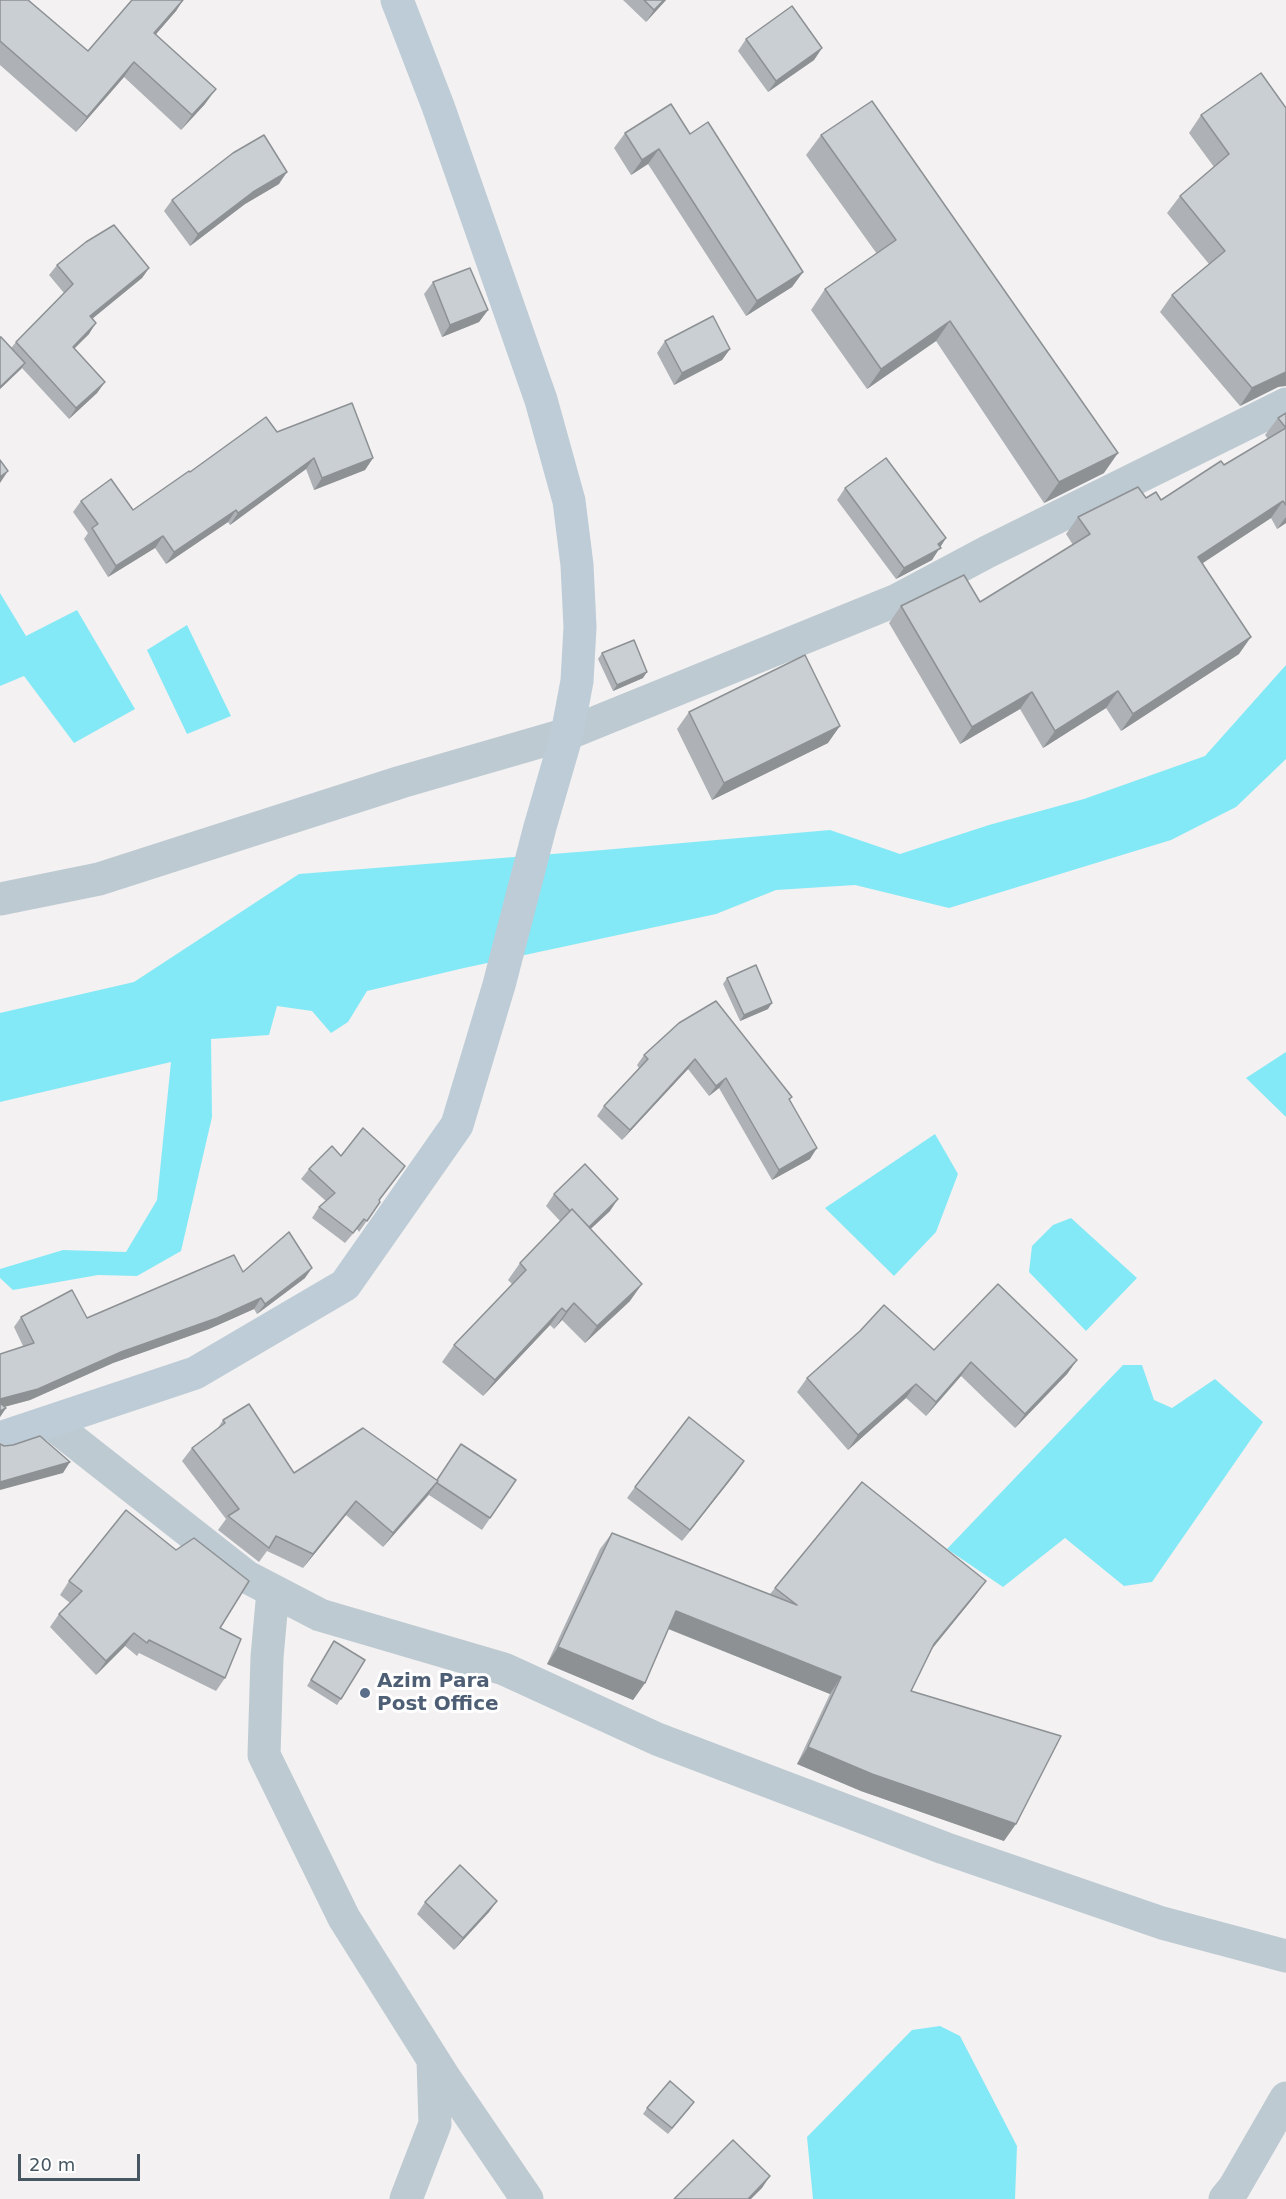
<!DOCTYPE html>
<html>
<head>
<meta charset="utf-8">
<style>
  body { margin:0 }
  #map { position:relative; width:1286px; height:2199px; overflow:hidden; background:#f3f1f1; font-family:"DejaVu Sans",sans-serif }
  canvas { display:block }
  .scale { position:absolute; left:18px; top:2154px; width:122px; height:27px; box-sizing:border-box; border:3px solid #465761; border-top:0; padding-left:8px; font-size:18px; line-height:21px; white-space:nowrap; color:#465761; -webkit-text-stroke:4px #fff; paint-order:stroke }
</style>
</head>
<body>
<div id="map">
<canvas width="1286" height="2199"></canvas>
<div class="scale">20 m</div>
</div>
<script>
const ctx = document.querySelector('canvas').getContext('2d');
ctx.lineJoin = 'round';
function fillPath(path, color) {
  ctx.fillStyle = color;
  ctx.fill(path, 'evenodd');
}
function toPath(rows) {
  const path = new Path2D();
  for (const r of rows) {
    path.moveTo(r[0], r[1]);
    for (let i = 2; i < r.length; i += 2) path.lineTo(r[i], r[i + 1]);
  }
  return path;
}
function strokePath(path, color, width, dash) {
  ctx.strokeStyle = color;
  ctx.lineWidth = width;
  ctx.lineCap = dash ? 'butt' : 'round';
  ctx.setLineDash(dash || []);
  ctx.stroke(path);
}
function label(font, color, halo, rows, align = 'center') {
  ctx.font = font + ' "DejaVu Sans",sans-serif';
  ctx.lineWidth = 6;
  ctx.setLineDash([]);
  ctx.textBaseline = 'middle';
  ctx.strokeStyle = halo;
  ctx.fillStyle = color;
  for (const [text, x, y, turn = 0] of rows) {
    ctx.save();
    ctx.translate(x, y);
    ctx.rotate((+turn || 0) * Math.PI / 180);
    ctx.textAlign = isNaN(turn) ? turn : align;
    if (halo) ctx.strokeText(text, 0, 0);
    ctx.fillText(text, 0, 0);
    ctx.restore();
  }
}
fillPath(toPath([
  [0,593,26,636,77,610,135,709,74,743,24,676,0,686],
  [187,625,231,716,187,734,147,650],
  [1286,665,1286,759,1236,807,1171,840,949,908,855,885,776,890,716,914,464,968,367,991,348,1022,331,1033,312,1011,277,1006,269,1035,211,1039,212,1117,181,1251,137,1276,98,1275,13,1290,0,1278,0,1269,63,1250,126,1252,157,1200,171,1062,0,1102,0,1013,134,982,299,874,603,850,830,830,900,854,989,825,1084,799,1205,756],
  [1286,1052,1286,1117,1246,1078],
  [935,1134,958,1174,936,1232,894,1276,825,1208],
  [1071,1218,1137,1278,1086,1331,1029,1272,1032,1246,1053,1225],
  [1123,1365,1142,1365,1154,1400,1172,1408,1215,1379,1263,1422,1152,1582,1124,1586,1065,1538,1003,1587,947,1549],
  [940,2026,960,2036,1017,2146,1015,2199,813,2199,807,2137,912,2030]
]), '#84e9f6');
strokePath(toPath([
  [0,899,99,879,401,782,567,734,897,600,987,552,1286,404],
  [51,1423,247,1577,320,1615,504,1669,657,1739,944,1848,1162,1923,1286,1956],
  [273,1591,267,1657,264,1755,344,1918,444,2077,527,2199],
  [406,2199,435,2124,433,2060],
  [1225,2199,1234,2188,1286,2098]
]), '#bdcad2', 33);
strokePath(toPath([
  [0,1438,195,1373,345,1285,457,1125,499,985,540,827,567,734,577,681,580,627,577,565,569,501,541,400,438,106,397,0]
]), '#bdccd6', 33);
fillPath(toPath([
  [0,0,88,51,132,0,183,0,176,11,156,34,205,104,181,130,124,77,76,132,0,65],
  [623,0,666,0,646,22],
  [746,39,822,48,814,60,768,92,738,51],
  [1286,108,1278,387,1240,406,1160,312,1172,295,1209,264,1167,213,1180,196,1214,167,1189,133,1201,115],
  [625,133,690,134,803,272,792,287,746,316,648,164,631,175,614,148],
  [821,135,1104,473,1044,503,936,341,867,389,811,310,825,289,877,254,806,155],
  [279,184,245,204,190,246,164,211,172,200],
  [57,265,149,268,142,278,92,319,89,334,74,348,105,382,97,393,69,419,22,368,0,389,0,337,11,348,16,342,64,293,49,275],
  [433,282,488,310,479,322,442,337,424,294],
  [665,341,730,349,722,360,674,385,657,353],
  [1286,413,1286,523,1277,529,1271,518,1203,563,1239,654,1121,731,1106,708,1043,748,1020,709,960,744,889,623,901,606,980,602,1073,545,1066,534,1078,517,1146,498,1161,500,1268,439,1265,435,1278,418],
  [277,432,373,458,365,470,314,490,306,469,230,525,228,522,166,564,155,548,108,577,84,539,88,533,73,512,81,501,133,510,190,472],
  [845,488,946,538,932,560,896,579,837,500],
  [602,653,643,678,613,691,598,659],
  [689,712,828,743,712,800,677,729],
  [727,978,768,1009,740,1021,723,984],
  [679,1023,792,1097,790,1100,810,1159,772,1180,719,1088,709,1096,688,1069,622,1140,597,1116,604,1106,639,1068,637,1065,644,1055],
  [341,1156,398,1176,379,1201,380,1202,359,1232,357,1229,345,1243,312,1218,319,1207,326,1201,301,1179,309,1169],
  [554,1194,610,1211,590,1229,630,1301,585,1343,562,1320,554,1329,550,1325,483,1396,442,1362,454,1345,512,1284,508,1280,520,1263,560,1221,546,1206],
  [243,1272,305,1278,257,1314,254,1309,209,1329,113,1363,30,1400,4,1407,6,1408,0,1417,0,1354,23,1346,14,1327,21,1317,87,1318],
  [934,1350,1077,1360,1067,1374,1015,1428,961,1376,926,1416,906,1398,848,1450,797,1392,807,1378],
  [223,1420,294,1473,436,1480,516,1480,482,1530,429,1495,383,1547,346,1515,303,1568,267,1551,259,1562,218,1530,226,1519,182,1461,192,1448,218,1428],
  [744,1461,682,1541,627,1498,635,1487],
  [612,1533,770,1594,775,1588,986,1581,974,1597,931,1650,911,1691,1004,1841,861,1791,797,1764,830,1694,668,1629,645,1683,633,1700,547,1664,600,1549],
  [69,1581,220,1628,225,1678,216,1691,139,1653,137,1656,125,1646,96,1675,50,1627,59,1614,70,1603,60,1595],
  [334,1641,341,1699,337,1705,307,1686],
  [497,1901,489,1912,454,1950,417,1914,425,1902],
  [647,2108,690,2108,668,2134,643,2114]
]), '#aeb2b6');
fillPath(toPath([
  [183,0,176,11,144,48,154,33],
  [664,0,666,0,646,22,654,10],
  [822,48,814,60,768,92,776,81],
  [134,62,124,77,76,132,87,117],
  [216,89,205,104,181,130,192,115],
  [659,149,648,164,631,175,642,160],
  [287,172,279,184,245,204,190,246,198,234,253,192],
  [149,268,142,278,82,327,90,316],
  [803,272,792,287,746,316,757,301],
  [488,310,479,322,442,337,450,325],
  [950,321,936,341,867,389,881,369],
  [96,323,89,334,65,358,73,347],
  [730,349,722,360,674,385,682,373],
  [25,363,21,369,0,389,0,387],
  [1286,372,1286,386,1278,387,1240,406,1252,388],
  [105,382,97,393,69,419,76,408],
  [1118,453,1104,473,1044,503,1059,482],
  [314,458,306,469,230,525,238,513],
  [373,458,365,470,314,490,322,478],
  [8,471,0,483,0,477],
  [1283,501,1271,518,1186,574,1198,557],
  [236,510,228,522,166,564,174,552],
  [1286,517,1286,523,1277,529],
  [163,536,155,548,108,577,116,566],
  [946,538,932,560,896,579,904,568],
  [1251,637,1239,654,1121,731,1133,714],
  [647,672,643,678,613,691,617,685],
  [1118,691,1106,708,1043,748,1055,731],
  [1032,692,1020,709,960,744,972,727],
  [840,726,828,743,712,800,724,783],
  [772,1003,768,1009,740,1021,744,1015],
  [695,1059,688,1069,622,1140,630,1130],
  [726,1078,719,1088,709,1096,716,1086],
  [817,1148,810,1159,772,1180,779,1170],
  [618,1199,610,1211,579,1240,587,1228],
  [312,1268,305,1278,257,1314,265,1304],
  [642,1284,630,1301,585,1343,597,1326],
  [261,1298,254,1309,209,1329,113,1363,30,1400,0,1408,0,1399],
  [574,1303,562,1320,554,1329,566,1312],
  [562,1308,550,1325,483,1396,495,1380],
  [1077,1360,1067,1374,1015,1428,1025,1414],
  [971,1362,961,1376,926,1416,936,1402],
  [916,1384,906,1398,848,1450,858,1435],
  [6,1408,0,1417,0,1411],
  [744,1461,736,1473,682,1541,690,1530],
  [70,1462,63,1473,0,1490,0,1482],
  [438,1481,428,1495,383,1547,393,1533],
  [356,1501,346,1515,303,1568,313,1554],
  [986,1581,974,1597,922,1661,934,1644],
  [676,1611,841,1677,830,1694,664,1627],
  [134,1633,125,1646,96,1675,106,1661],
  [558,1647,645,1683,633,1700,547,1664],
  [808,1747,1016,1824,1004,1841,861,1791,797,1764],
  [497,1901,489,1912,454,1950,463,1938],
  [770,2176,762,2188,751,2199,748,2199]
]), '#8d9194');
const building = toPath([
  [0,0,28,0,88,51,132,0,183,0,154,33,216,89,192,115,134,62,87,117,0,41,0,0],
  [644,0,664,0,654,10,644,0],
  [792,6,822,48,776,81,746,39,792,6],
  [1261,73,1286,108,1286,372,1252,388,1172,295,1225,251,1180,196,1229,154,1201,115,1261,73],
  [872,101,1118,453,1059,482,950,321,881,369,825,289,896,240,821,135,872,101],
  [671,104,690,134,708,122,803,272,757,301,659,149,642,160,625,133,671,104],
  [264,135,287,172,253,192,198,234,172,200,233,153,264,135],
  [114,225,149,268,90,316,96,323,73,347,105,382,76,408,16,342,73,284,57,265,86,242,114,225],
  [470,268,488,310,450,325,433,282,470,268],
  [713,316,730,349,682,373,665,341,713,316],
  [0,337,1,337,25,363,0,387,0,337],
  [352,403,373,458,322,478,314,458,238,513,236,510,174,552,163,536,116,566,92,528,98,524,81,501,111,479,133,510,189,471,190,472,266,417,277,432,352,403],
  [1286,413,1286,428,1278,418,1286,413],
  [1286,428,1286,505,1283,501,1198,557,1251,637,1133,714,1118,691,1055,731,1032,692,972,727,901,606,964,575,980,602,1090,534,1078,517,1138,487,1146,498,1156,492,1161,500,1221,461,1224,465,1286,428],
  [886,458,946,538,938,544,941,548,904,568,845,488,886,458],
  [0,460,8,471,0,477,0,460],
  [634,640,647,672,617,685,602,653,634,640],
  [805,655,840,726,724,783,689,712,805,655],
  [756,965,772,1003,744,1015,727,978,756,965],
  [716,1001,792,1097,789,1099,817,1148,779,1170,726,1078,716,1086,695,1059,630,1130,604,1106,648,1059,644,1055,679,1023,716,1001],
  [363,1128,405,1166,379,1200,380,1202,367,1221,364,1219,353,1233,319,1207,335,1193,309,1169,332,1146,341,1156,363,1128],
  [585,1164,618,1199,589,1227,572,1209,570,1211,554,1194,585,1164],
  [572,1209,642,1284,597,1326,574,1303,566,1312,562,1308,495,1380,454,1345,526,1270,520,1263,572,1209],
  [289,1232,312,1268,265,1304,261,1298,217,1318,121,1352,38,1389,0,1399,0,1354,34,1343,21,1317,72,1290,87,1318,234,1255,243,1272,289,1232],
  [998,1284,1077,1360,1025,1414,971,1362,936,1402,916,1384,858,1435,807,1378,860,1331,884,1305,934,1350,998,1284],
  [0,1403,6,1408,0,1411,0,1403],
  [249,1404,294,1473,363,1428,438,1481,393,1533,356,1501,313,1554,276,1536,269,1548,228,1516,239,1509,192,1448,225,1423,223,1420,249,1404],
  [689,1417,744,1461,690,1530,635,1487,689,1417],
  [40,1436,70,1462,0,1482,0,1444,4,1446,13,1445,40,1436],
  [461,1444,516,1480,490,1518,437,1483,438,1481,437,1480,461,1444],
  [862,1482,986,1581,934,1644,911,1691,1061,1736,1016,1824,872,1774,808,1747,841,1677,676,1611,645,1683,558,1647,612,1533,797,1605,775,1588,862,1482],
  [126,1510,176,1550,194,1538,249,1581,220,1628,241,1639,225,1678,149,1640,147,1643,134,1633,106,1661,59,1614,82,1591,69,1581,126,1510],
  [334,1641,365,1660,341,1699,311,1680,334,1641],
  [460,1865,497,1901,463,1938,425,1902,460,1865],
  [670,2081,694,2102,672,2128,647,2108,670,2081],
  [733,2140,770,2176,748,2199,674,2199,733,2140]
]);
fillPath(building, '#cacfd4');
strokePath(building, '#8d9194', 1.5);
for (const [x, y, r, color] of [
  [365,1693,6,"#5c6f8a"]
]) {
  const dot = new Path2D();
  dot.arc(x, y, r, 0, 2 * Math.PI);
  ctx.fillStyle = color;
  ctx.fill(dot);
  strokePath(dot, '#fff', 2);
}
label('bold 20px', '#4e5e75', '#fff', [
  ["Azim Para",377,1682],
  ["Post Office",377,1705]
], 'left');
</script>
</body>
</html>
